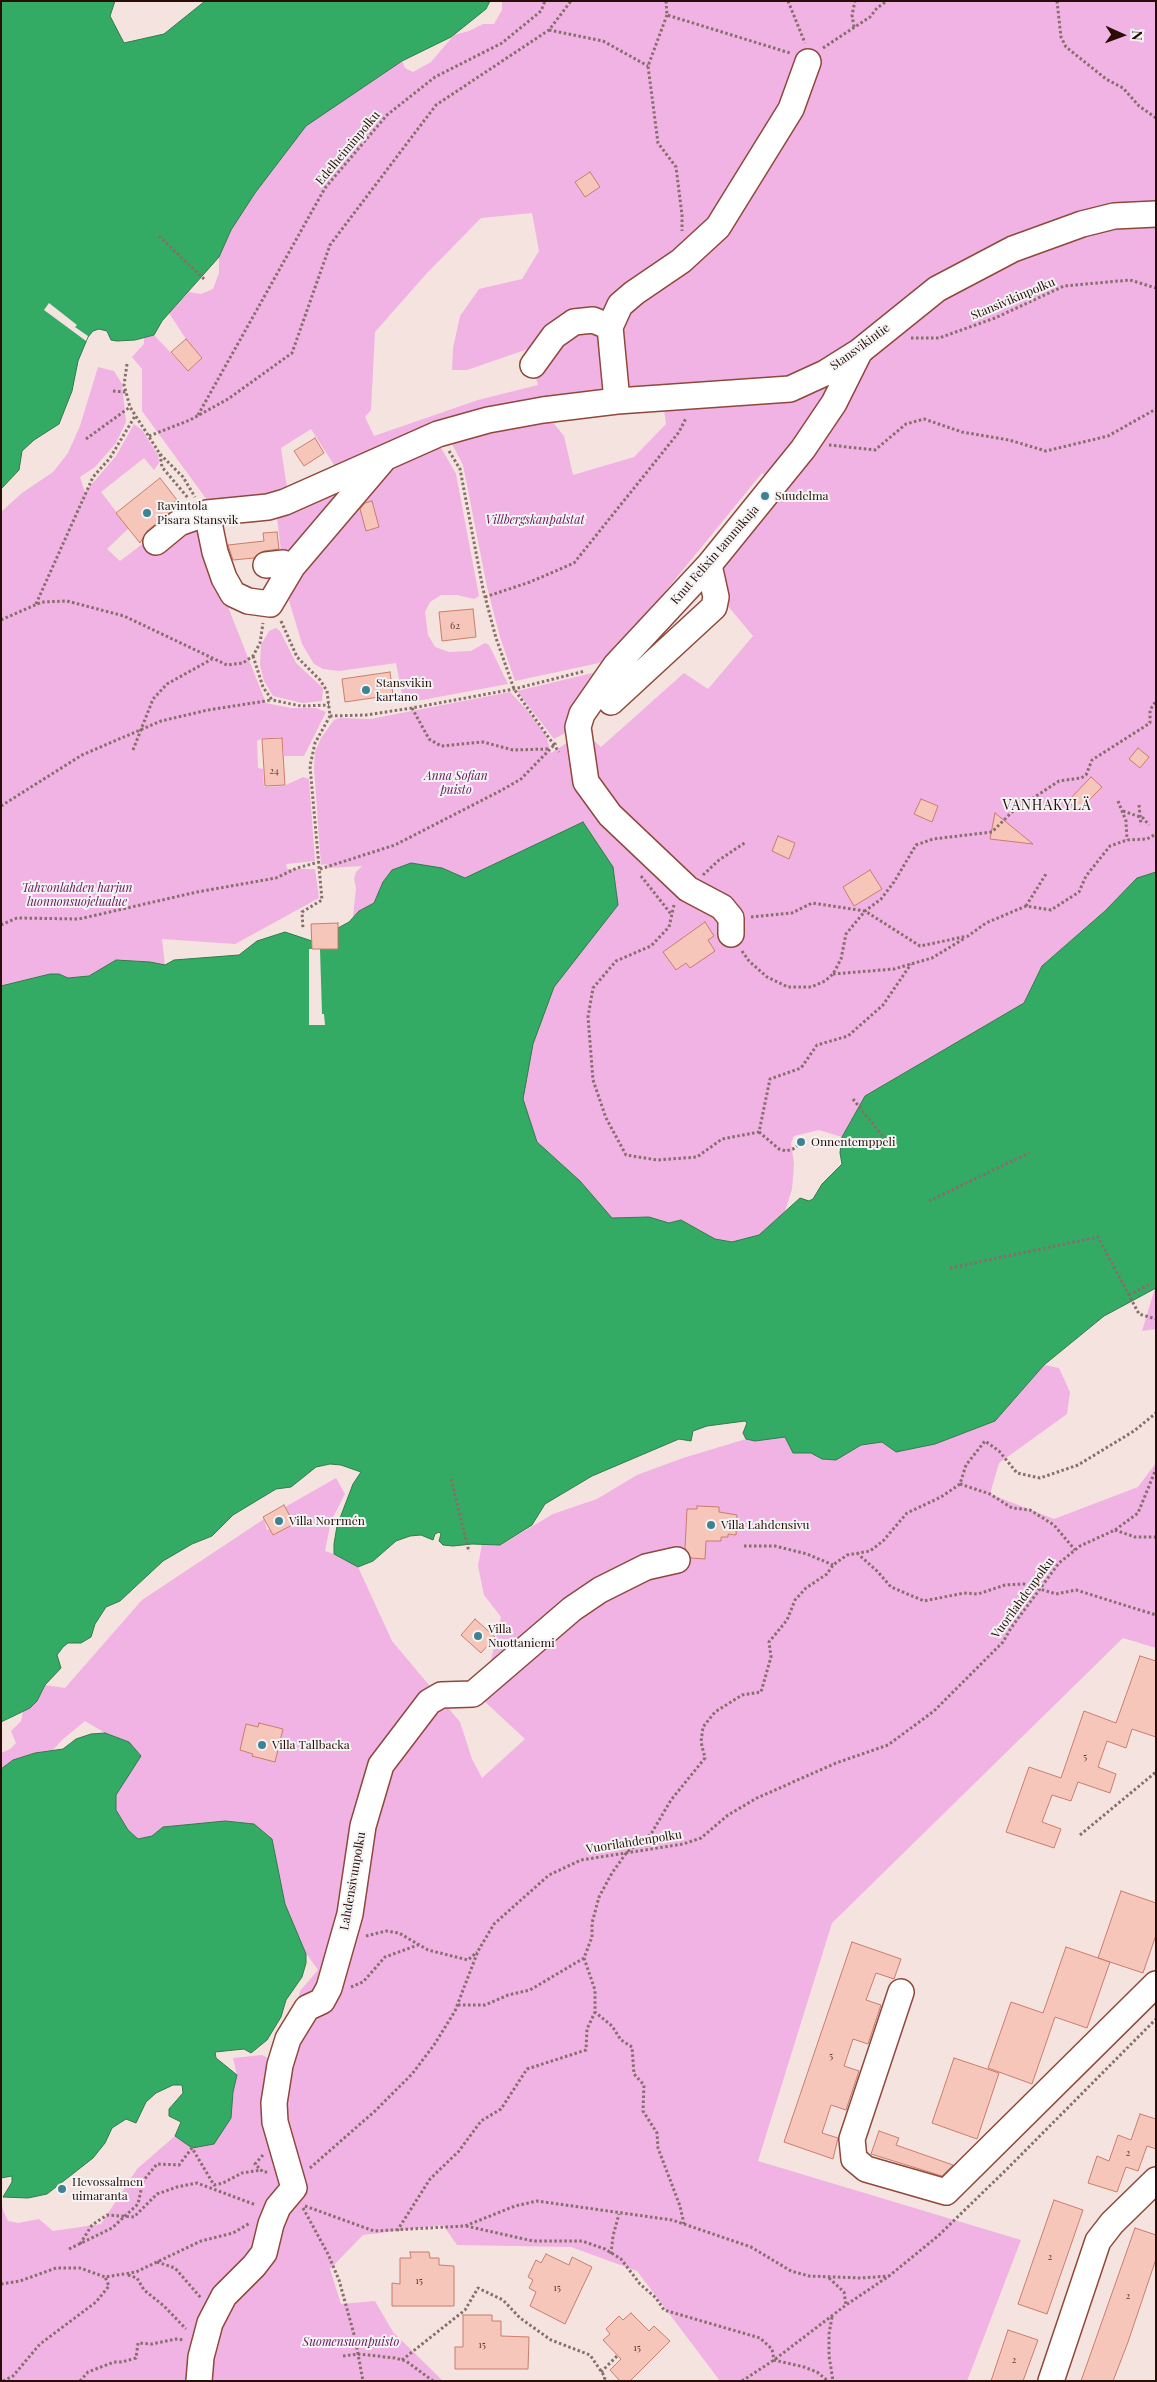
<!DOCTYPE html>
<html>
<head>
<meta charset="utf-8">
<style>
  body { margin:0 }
  #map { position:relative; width:1157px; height:2382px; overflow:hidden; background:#f4e3df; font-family:"Playfair Display",serif }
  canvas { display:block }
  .frame { position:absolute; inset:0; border:2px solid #290d07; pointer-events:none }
  .north { position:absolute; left:1097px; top:10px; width:50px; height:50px; -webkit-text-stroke:4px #f4f4f4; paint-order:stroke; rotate:92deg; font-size:14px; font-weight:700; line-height:20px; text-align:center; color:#290d07 }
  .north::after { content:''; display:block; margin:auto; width:18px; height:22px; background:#290d07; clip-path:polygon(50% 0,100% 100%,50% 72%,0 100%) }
</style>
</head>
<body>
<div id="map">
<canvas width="1157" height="2382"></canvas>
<div class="frame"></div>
<div class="north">N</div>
</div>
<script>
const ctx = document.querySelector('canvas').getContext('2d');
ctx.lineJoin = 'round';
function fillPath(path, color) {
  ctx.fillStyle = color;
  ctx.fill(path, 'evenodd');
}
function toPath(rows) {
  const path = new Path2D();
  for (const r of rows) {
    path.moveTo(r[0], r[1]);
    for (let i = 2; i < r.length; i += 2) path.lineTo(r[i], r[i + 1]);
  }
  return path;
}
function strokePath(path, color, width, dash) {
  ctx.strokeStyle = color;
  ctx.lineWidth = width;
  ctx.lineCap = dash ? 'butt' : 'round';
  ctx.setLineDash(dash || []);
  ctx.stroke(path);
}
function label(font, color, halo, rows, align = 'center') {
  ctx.font = font + ' "Playfair Display",serif';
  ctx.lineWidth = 4;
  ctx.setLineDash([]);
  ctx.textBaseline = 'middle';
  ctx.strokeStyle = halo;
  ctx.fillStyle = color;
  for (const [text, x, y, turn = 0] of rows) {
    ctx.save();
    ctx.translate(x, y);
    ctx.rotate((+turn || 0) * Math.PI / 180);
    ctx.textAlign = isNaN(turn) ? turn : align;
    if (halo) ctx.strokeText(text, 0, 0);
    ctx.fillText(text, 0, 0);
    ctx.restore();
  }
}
fillPath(toPath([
  [502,1,1156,1,1156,917,1105,910,1042,966,1024,1003,865,1096,842,1137,819,1130,794,1136,791,1143,794,1164,792,1189,785,1211,759,1235,732,1242,715,1239,681,1220,669,1223,649,1217,612,1218,558,1208,501,1182,472,1158,464,1127,479,1079,506,1001,506,979,489,968,470,969,453,957,417,922,377,922,359,911,353,917,356,888,354,879,356,872,362,866,328,868,327,864,321,865,314,768,315,752,321,738,334,720,340,718,370,719,510,692,526,709,546,735,551,753,584,732,601,747,684,673,708,689,753,636,722,599,719,569,784,488,762,473,637,626,613,660,515,681,500,637,487,587,463,465,449,438,493,423,546,414,564,436,573,475,634,457,666,424,663,403,689,401,687,391,543,402,484,413,428,431,336,468,311,429,281,448,287,488,263,494,207,500,142,411,142,369,132,357,144,344,144,338,154,335,188,371,202,358,186,339,169,313,189,292,201,294,213,289,219,273,219,257,231,230,255,193,306,126,402,61,405,68,413,72,431,62,454,35,469,31,483,24,494,24,502,10],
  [532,213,539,251,522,279,479,289,460,316,453,348,452,370,467,370,528,349,538,385,478,400,374,436,365,417,371,410,375,332,427,273,481,218],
  [98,367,114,371,122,384,126,422,116,443,95,467,80,477,85,492,116,456,134,424,142,430,158,455,159,463,154,470,144,458,101,492,129,528,107,549,120,561,145,542,191,529,198,531,266,703,291,708,316,708,326,712,304,756,284,756,282,737,261,739,257,741,258,768,263,769,264,787,284,786,303,777,309,779,315,861,286,864,287,869,315,869,319,898,235,944,162,939,165,966,150,962,116,960,89,976,68,978,59,974,50,974,1,986,1,512,22,493,53,472,68,453,80,426],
  [439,444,456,474,479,596,474,599,457,595,441,595,430,602,425,612,428,635,435,647,449,652,471,651,485,643,489,645,508,684,406,703,403,699,396,663,339,671,323,669,314,664,302,644,288,597,292,576,385,469],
  [377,465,282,560,277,517],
  [276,628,280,631,296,663,323,688,322,701,302,703,273,696,264,681,260,665,261,645,269,631],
  [605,670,572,729,554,739,517,691],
  [1155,1288,1156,1329,1142,1331],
  [1044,1365,1059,1368,1070,1392,1067,1414,999,1463,990,1494,1054,1519,1138,1487,1156,1463,1156,1648,1123,1638,832,1923,758,2161,1021,2240,967,2381,720,2381,637,2271,571,2247,457,2245,443,2225,363,2235,330,2269,341,2304,375,2301,393,2332,443,2381,1,2381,1,2202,4,2213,8,2221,18,2223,39,2219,53,2231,101,2224,137,2169,175,2136,192,2148,231,2118,233,2092,237,2075,233,2058,262,2055,285,2066,300,1991,318,1970,301,1946,285,1904,272,1839,254,1824,225,1821,163,1827,152,1836,138,1839,128,1830,116,1810,116,1794,124,1780,129,1742,105,1733,85,1721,62,1740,53,1750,35,1753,13,1760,1,1769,1,1753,10,1749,16,1743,11,1731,21,1721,23,1711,37,1701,45,1685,65,1688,142,1600,264,1519,267,1530,270,1529,273,1535,294,1524,285,1507,336,1478,345,1494,331,1521,325,1551,334,1554,358,1567,392,1641,460,1722,472,1759,482,1778,525,1739,482,1699,501,1617,484,1595,478,1566,482,1544,501,1545,553,1514,597,1499,637,1475,683,1458,746,1439,755,1441,785,1436,793,1452,811,1453,822,1459,836,1460,861,1445,882,1442,896,1452,935,1444,995,1421]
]), '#f0b3e4');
const water = toPath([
  [1,1,115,1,110,16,124,43,164,34,205,1,490,1,486,9,451,37,402,61,306,126,255,193,231,230,219,257,162,321,154,335,135,340,117,341,111,340,107,331,99,329,93,331,88,337,78,361,72,391,59,424,34,440,22,451,19,470,1,489,1,1],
  [583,822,613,867,618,905,554,987,533,1044,523,1099,537,1142,580,1181,612,1218,649,1217,669,1223,681,1220,715,1239,732,1242,759,1235,800,1198,809,1201,813,1199,822,1184,842,1164,840,1153,842,1137,865,1096,1024,1003,1042,966,1106,910,1137,878,1156,872,1156,1288,1104,1316,1044,1365,995,1421,935,1444,896,1452,882,1442,861,1445,836,1460,822,1459,811,1453,793,1453,785,1437,755,1441,746,1439,743,1433,747,1423,745,1421,707,1426,693,1431,691,1441,679,1439,592,1476,545,1504,532,1525,500,1545,472,1544,453,1546,443,1545,439,1541,441,1534,439,1532,435,1534,433,1540,421,1535,410,1536,396,1541,373,1561,358,1567,334,1554,334,1544,337,1526,353,1484,361,1472,341,1465,330,1464,316,1467,291,1487,276,1489,233,1515,212,1536,192,1544,163,1561,120,1601,106,1607,95,1624,91,1637,81,1643,68,1643,63,1647,57,1655,61,1668,45,1685,37,1701,30,1708,1,1722,1,986,50,974,59,974,68,978,89,976,116,960,150,962,165,965,174,960,239,955,257,941,285,932,312,941,312,949,338,948,338,928,349,922,359,911,374,903,383,882,392,870,411,863,442,868,465,878,583,822],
  [105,1733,129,1742,141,1756,116,1795,116,1810,128,1830,138,1839,152,1836,163,1827,225,1821,254,1824,272,1839,285,1904,306,1954,306,1963,302,1977,286,2000,281,2017,267,2040,251,2053,244,2049,215,2052,216,2058,237,2075,233,2092,231,2118,214,2144,192,2148,175,2136,181,2122,169,2116,169,2109,183,2093,182,2085,173,2085,156,2093,146,2102,136,2123,126,2119,112,2128,105,2143,93,2158,47,2194,28,2198,3,2197,12,2182,12,2176,1,2178,1,1769,13,1760,35,1753,63,1749,76,1739,91,1734,105,1733]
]);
fillPath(water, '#33ab65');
strokePath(water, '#307c49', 1);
fillPath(toPath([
  [49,303,77,325,75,327,88,336,86,341,44,310],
  [309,949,320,949,322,1014,324,1014,325,1025,309,1025]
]), '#f4e3df');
const building = toPath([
  [590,172,600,187,585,197,575,182,590,172],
  [186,339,202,358,188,371,171,352,186,339],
  [315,438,324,453,304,466,294,451,315,438],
  [160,478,177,500,170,505,174,509,147,531,140,543,116,513,160,478],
  [372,501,379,527,366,531,360,509,365,503,372,501],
  [277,532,279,549,264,551,254,558,233,560,228,545,264,541,263,533,277,532],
  [473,609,476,637,442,641,439,612,473,609],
  [390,672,393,695,345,702,342,679,390,672],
  [282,738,285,785,265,786,262,739,282,738],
  [1138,748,1149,757,1140,768,1129,759,1138,748],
  [1091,777,1102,787,1078,811,1068,801,1091,777],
  [921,799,938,806,932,822,914,814,921,799],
  [995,813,1033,844,990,839,995,813],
  [778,836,795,843,789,859,772,851,778,836],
  [870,870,882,889,854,906,843,887,870,870],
  [705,922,714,936,708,940,715,951,690,968,686,963,676,970,663,952,705,922],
  [338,923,338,949,312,949,311,924,338,923],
  [284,1505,294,1524,273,1535,263,1517,284,1505],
  [697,1506,719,1507,719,1512,737,1515,736,1535,728,1534,728,1537,721,1537,721,1541,706,1541,705,1559,691,1558,685,1548,687,1509,697,1509,697,1506],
  [475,1619,495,1637,481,1653,461,1635,475,1619],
  [1140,1656,1156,1661,1156,1737,1132,1729,1126,1748,1107,1741,1098,1767,1116,1774,1110,1793,1078,1782,1071,1801,1052,1795,1042,1822,1061,1829,1054,1848,1006,1832,1029,1767,1061,1778,1084,1711,1116,1723,1140,1656],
  [259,1723,283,1729,275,1762,252,1756,253,1754,240,1750,246,1724,258,1727,259,1723],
  [1121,1891,1156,1903,1156,1935,1143,1973,1098,1958,1121,1891],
  [852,1942,901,1959,894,1979,876,1973,866,2000,881,2005,868,2044,853,2039,844,2066,859,2071,846,2110,831,2105,822,2133,838,2138,833,2159,784,2142,852,1942],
  [1066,1947,1110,1962,1087,2028,1055,2017,1032,2084,988,2068,1011,2002,1043,2013,1066,1947],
  [954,2058,999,2073,977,2139,932,2123,954,2058],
  [1140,2114,1156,2119,1156,2149,1147,2146,1138,2171,1126,2167,1117,2192,1088,2183,1097,2156,1109,2161,1118,2135,1131,2140,1140,2114],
  [879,2131,899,2138,896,2145,953,2165,942,2176,871,2154,879,2131],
  [1054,2200,1083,2210,1047,2314,1018,2304,1054,2200],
  [1135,2228,1156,2235,1156,2259,1128,2342,1113,2381,1081,2381,1135,2228],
  [410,2252,429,2252,430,2258,439,2258,439,2265,454,2266,454,2306,392,2306,392,2283,400,2284,400,2258,411,2258,410,2252],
  [546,2254,569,2265,572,2257,592,2267,565,2324,530,2306,536,2292,529,2288,533,2280,528,2277,536,2260,541,2263,546,2254],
  [631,2313,649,2331,654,2326,670,2341,630,2381,620,2381,610,2370,621,2359,603,2340,610,2334,606,2329,619,2316,623,2320,631,2313],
  [463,2315,492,2315,492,2321,501,2321,501,2336,529,2337,528,2369,455,2369,455,2347,463,2347,463,2315],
  [1008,2330,1038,2340,1023,2381,991,2381,1008,2330]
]);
fillPath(building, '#f7c6ba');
strokePath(building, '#ca7d6c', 1);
const minor = toPath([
  [533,365,554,336,574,322,593,320,610,327],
  [617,401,610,327,620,305,634,293,681,261,718,227,791,109,808,62],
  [207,513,215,552,224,578,233,594,248,601,270,604,292,567,383,460],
  [156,542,179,523,207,513,268,507,285,502,438,434,488,420,543,410,617,401,790,389,825,373,860,351,937,289,1013,249,1082,224,1114,216,1156,214],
  [266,565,283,563,292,567],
  [601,689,611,702,714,607,716,597,709,565],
  [731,934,731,918,722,907,688,889,610,815,586,782,578,727,582,714,616,665,709,565,803,449,834,403,860,351],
  [901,1992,852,2139,854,2159,866,2169,946,2192,1156,1984],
  [199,2381,201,2357,210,2323,224,2296,254,2266,264,2253,271,2224,278,2207,294,2188,275,2122,274,2103,280,2065,288,2039,307,2008,322,2001,329,1988,350,1914,363,1826,381,1765,429,1702,441,1695,473,1694,572,1609,600,1590,646,1567,677,1560],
  [1051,2381,1098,2241,1112,2223,1156,2180]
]);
strokePath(minor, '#8f4839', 28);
strokePath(toPath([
  [666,1,667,15,790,53],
  [788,1,805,43],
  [1057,1,1061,37,1066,47,1106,79,1123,88,1139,106,1156,118],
  [667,15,648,66,658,143,676,167,682,215,682,231],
  [854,27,852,15,855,1],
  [549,30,603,41,648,66],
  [823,48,870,17,877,8,887,1],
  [159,236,204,279],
  [911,338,939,338,995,318,1064,286,1130,280,1156,288],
  [127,364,124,385,130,407,160,454,183,477,195,497],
  [113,391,126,392],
  [198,415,325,188,387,115,435,77,502,43,541,11,545,1],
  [149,436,190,420,228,399,292,353,330,245,436,105,549,30,571,1],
  [86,439,130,407],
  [829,445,875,450,906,424,924,419,962,432,1009,440,1046,451,1108,436,1156,409],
  [449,451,460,469,483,589,496,638,514,689,559,752],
  [160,454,162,467,188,498],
  [485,597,530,582,574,563,679,432,686,418],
  [36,604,93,477,110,458,135,416],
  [1,620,42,602,67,601,124,616,227,665,243,663,253,656,260,643,263,623],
  [281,621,297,657,320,680,327,691,330,716,315,743,310,766,322,900,302,912,303,929],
  [253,656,263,687,272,700,301,706,329,705],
  [412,708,429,739,441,746,483,742,513,750,548,749],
  [330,716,366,715,412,708,514,689,585,671],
  [133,750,153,699,167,684,212,659],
  [1118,801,1126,821,1127,840],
  [1139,805,1141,825],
  [1,806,82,755,161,721,208,710,272,700],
  [1123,811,1143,818,1149,825],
  [320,869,395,845,500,791,521,779,556,743],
  [703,875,719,860,746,842],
  [641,876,671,914],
  [674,905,669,927,651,946,616,961,593,988,588,1017,593,1080,606,1118,626,1155,657,1160,697,1157,722,1139,759,1132,770,1079,801,1068,817,1045,848,1036,883,1005,911,964],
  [1026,906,1046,874],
  [751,917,792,913,812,903,865,911,920,946,968,936,986,923,1026,906,1051,910,1079,892,1086,876,1110,846,1127,840,1147,839,1156,834],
  [1,925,17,918,79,919,197,892,276,878,297,868,319,862],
  [742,951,749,961,767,977,788,987,811,987,825,981,833,974,841,959,846,934,865,911,881,899,894,882,916,845,933,839,992,832,1012,812,1059,781,1081,778,1086,775,1092,760,1150,723,1150,710,1156,701],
  [833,974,894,969,911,964,932,958,965,938],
  [853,1099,888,1143],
  [759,1132,779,1149,786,1151,793,1149,797,1146],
  [929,1201,1029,1153],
  [950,1268,1098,1237,1139,1314,1156,1319],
  [1129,1295,1152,1283],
  [451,1479,469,1552],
  [960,1484,990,1494,1012,1508,1030,1510,1054,1525,1075,1550],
  [1115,1530,1135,1537,1156,1537],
  [744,1546,775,1546,807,1554,833,1565],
  [857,1553,877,1571,891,1587,924,1601,964,1593,978,1594,1005,1585,1024,1584,1056,1594,1076,1590,1156,1615],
  [1080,1835,1156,1772],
  [366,1936,386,1931,399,1933,428,1950,468,1960,477,1952],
  [584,1958,595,1990,595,2012,612,2026,621,2040,632,2047,634,2074,644,2085,643,2111,657,2133,658,2148,680,2206,684,2224],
  [351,1987,363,1982,385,1957,418,1945],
  [458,2005,485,2005,508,1995,530,1990,584,1958,592,1937,592,1923,599,1897,612,1873,627,1852,651,1834,671,1800,705,1758,701,1742,703,1727,715,1712,742,1695,761,1692,771,1657,769,1642,787,1620,795,1600,806,1588,827,1574,833,1565,847,1555,870,1551,883,1541,907,1513,941,1497,960,1484,966,1465,985,1441,999,1451,1017,1473,1040,1478,1078,1465,1134,1431,1156,1413],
  [263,2155,255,2164,263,2172,268,2172],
  [310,2168,375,2111,412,2074,434,2045,455,2011,478,1951,494,1924,549,1875,581,1860,683,1844,701,1838,728,1815,757,1798,836,1763,888,1745,934,1711,1003,1642,1011,1628,1059,1563,1080,1546,1115,1530,1138,1513,1156,1469],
  [305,2206,374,2231,465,2226,515,2206,537,2201,672,2220,751,2247,791,2271,809,2276,861,2278,889,2276],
  [303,2208,328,2254,339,2280,355,2338,363,2381],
  [466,2226,533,2241,582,2241,605,2249,621,2259,640,2284,656,2298,664,2310,760,2338,772,2349,774,2360,804,2367,817,2372,828,2381],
  [397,2231,430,2179,459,2151,481,2121,501,2109,527,2069,586,2050,587,2029,595,2012],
  [80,2244,92,2225,107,2215,134,2217,157,2194,177,2187,197,2183,256,2205],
  [69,2249,112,2228,138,2204,143,2181,157,2164,179,2165,192,2148,214,2185,223,2183,242,2173,261,2170],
  [611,2254,613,2236,619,2214],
  [157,2262,175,2268,201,2298],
  [128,2275,137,2278,144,2290,164,2306,186,2329],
  [829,2278,844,2292,846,2305],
  [1,2284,20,2281,56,2268,80,2268,105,2277,136,2272,201,2241,233,2233,250,2223],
  [832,2317,829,2334,829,2356,833,2381],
  [343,2356,359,2354,395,2358,406,2361,433,2381],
  [402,2360,465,2310,478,2288,503,2300,520,2318,551,2340,590,2355,605,2377,604,2381],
  [601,2372,618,2355],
  [3,2381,13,2376,40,2344,96,2302,109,2286,105,2277],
  [80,2381,88,2372,114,2362,122,2362,136,2358,138,2343,152,2344,176,2339,184,2340],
  [742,2381,774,2360,846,2305,889,2276,938,2236,1008,2168,1156,2019]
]), '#866f6a', 3, [2.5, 2.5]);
strokePath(minor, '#fff', 25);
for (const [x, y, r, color] of [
  [765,496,5,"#3f8392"],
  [147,513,5,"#3f8392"],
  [366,690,5,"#3f8392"],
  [801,1142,5,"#3f8392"],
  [279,1521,5,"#3f8392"],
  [711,1525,5,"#3f8392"],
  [478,1636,5,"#3f8392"],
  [262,1745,5,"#3f8392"],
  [62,2189,5,"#3f8392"]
]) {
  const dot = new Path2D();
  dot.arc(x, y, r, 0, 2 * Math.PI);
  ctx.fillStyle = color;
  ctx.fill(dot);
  strokePath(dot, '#f4f4f4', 2);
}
label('10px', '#5c3b34', null, [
  ["62",455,626],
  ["24",274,771],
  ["5",1085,1757],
  ["5",831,2056],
  ["2",1128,2153],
  ["2",1050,2257],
  ["15",419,2281],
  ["15",557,2288],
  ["2",1128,2296],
  ["15",482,2345],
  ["15",637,2348],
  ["2",1014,2360]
]);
label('12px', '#290d07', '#f4f4f4', [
  ["Edelheiminpolku",348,148,-50],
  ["Stansivikinpolku",1013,299,-23],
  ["Stansvikintie",860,347,-36],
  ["Knut Felixin tammikuja",715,555,-49],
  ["Vuorilahdenpolku",1023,1598,-54],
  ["Vuorilahdenpolku",634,1842,-9],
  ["Lahdensivunpolku",353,1881,-80]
]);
label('12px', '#290d07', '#f4f4f4', [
  ["Suudelma",775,496],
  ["Ravintola",157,506],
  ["Pisara Stansvik",157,520],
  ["Stansvikin",376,683],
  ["kartano",376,697],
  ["Onnentemppeli",811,1142],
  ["Villa Norrmén",289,1521],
  ["Villa Lahdensivu",721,1525],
  ["Villa",488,1629],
  ["Nuottaniemi",488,1643],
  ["Villa Tallbacka",272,1745],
  ["Hevossalmen",72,2182],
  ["uimaranta",72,2196]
], 'left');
label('italic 12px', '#67145d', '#f4f4f4', [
  ["Villbergskanpalstat",535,520],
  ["Anna Sofian",456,776],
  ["puisto",456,790],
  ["Tahvonlahden harjun",77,888],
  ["luonnonsuojelualue",77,902],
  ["Suomensuonpuisto",351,2342]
]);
ctx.letterSpacing = '1px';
label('14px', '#290d07', '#f4f4f4', [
  ["VANHAKYLÄ",1047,806]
]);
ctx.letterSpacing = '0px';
</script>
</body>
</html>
